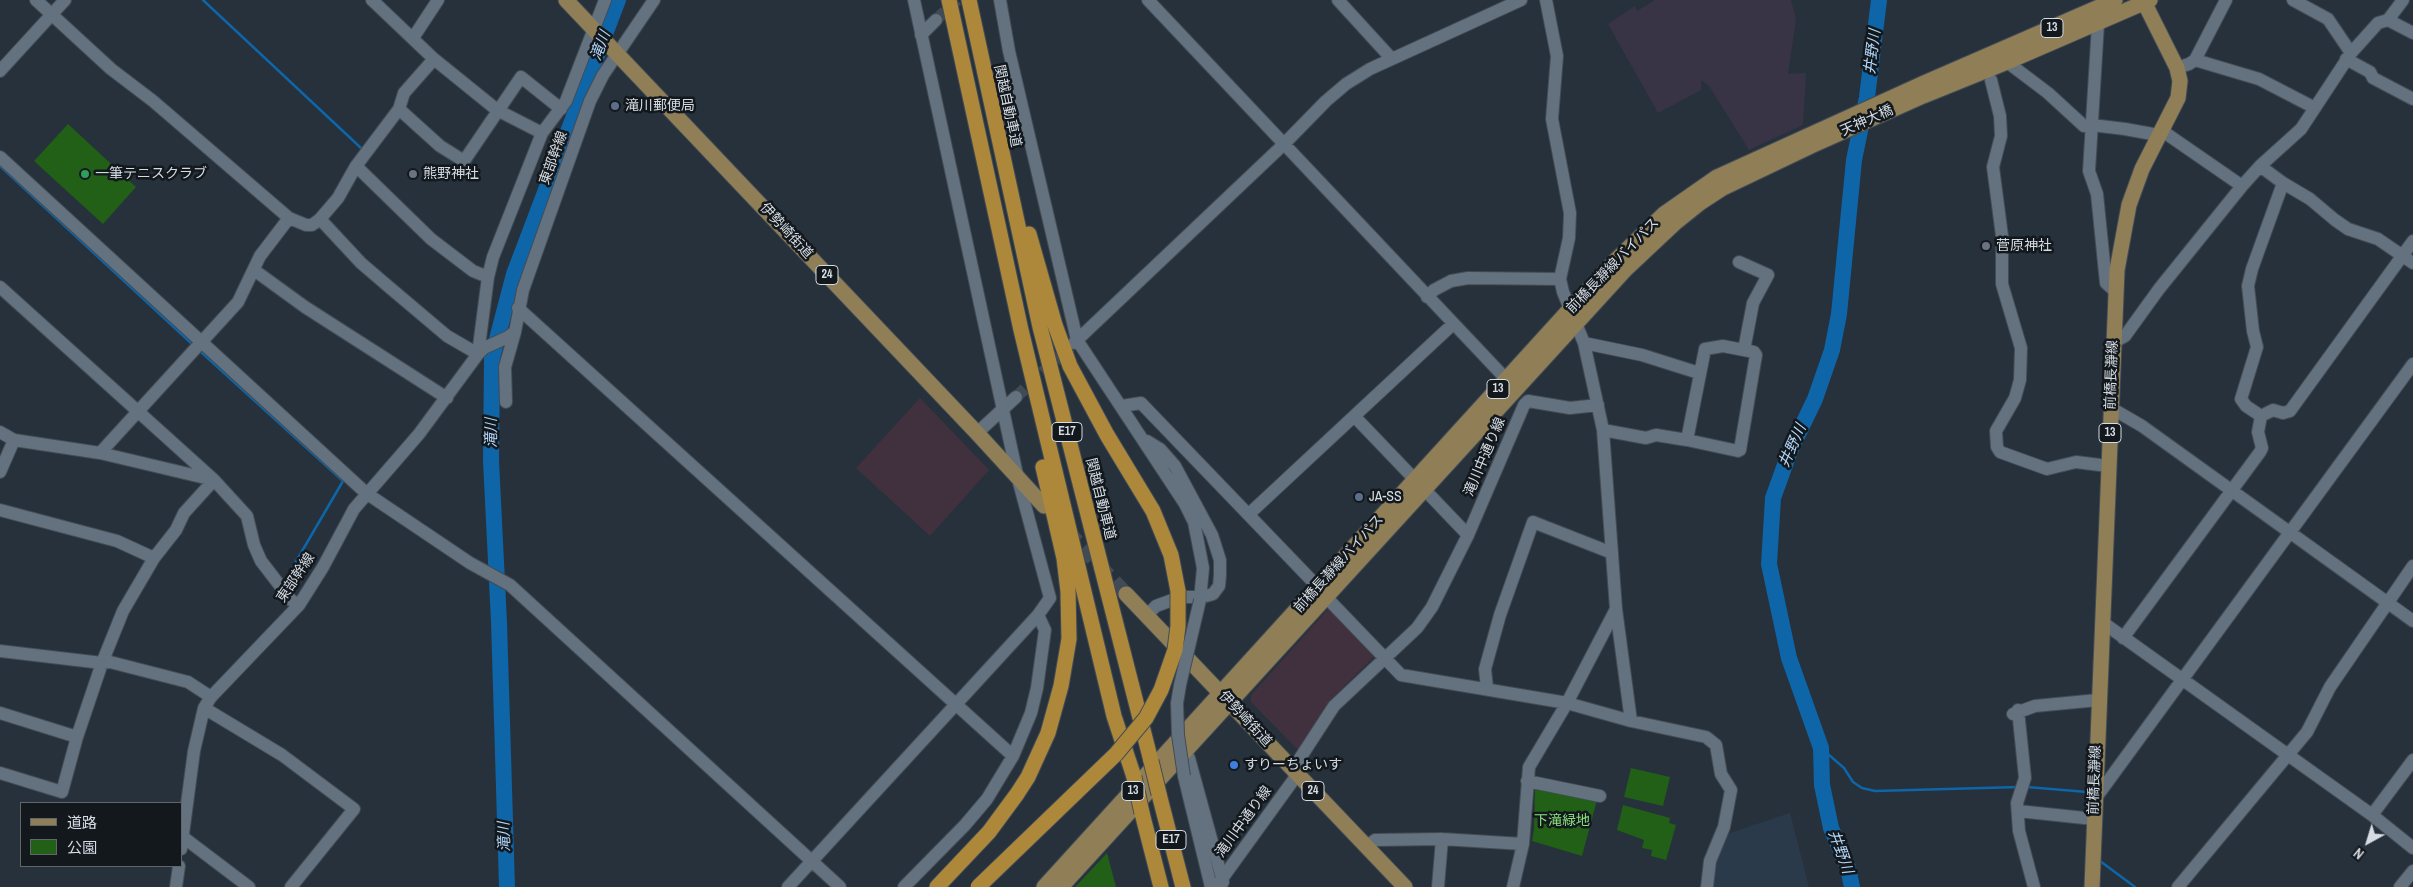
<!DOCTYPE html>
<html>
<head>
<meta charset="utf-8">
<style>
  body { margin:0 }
  #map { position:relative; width:2413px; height:887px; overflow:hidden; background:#26313c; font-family:"Archivo Narrow","Noto Sans JP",sans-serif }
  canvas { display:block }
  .legend { position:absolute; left:20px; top:802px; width:162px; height:65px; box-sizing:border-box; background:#13181d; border:1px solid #61666d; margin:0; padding:6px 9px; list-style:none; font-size:15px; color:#d5dce4 }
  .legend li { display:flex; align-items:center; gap:10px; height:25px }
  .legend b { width:25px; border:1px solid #61666d }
  .north { position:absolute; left:2343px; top:817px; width:50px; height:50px; -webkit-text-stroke:4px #13181d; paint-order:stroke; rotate:219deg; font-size:14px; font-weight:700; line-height:20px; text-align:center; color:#d5dce4 }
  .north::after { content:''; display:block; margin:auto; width:18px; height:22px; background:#d5dce4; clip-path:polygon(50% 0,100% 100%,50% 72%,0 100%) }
</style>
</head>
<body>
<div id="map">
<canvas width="2413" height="887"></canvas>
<ul class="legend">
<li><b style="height:6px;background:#907f56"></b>道路</li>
<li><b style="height:14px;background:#216016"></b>公園</li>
</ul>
<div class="north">N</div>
</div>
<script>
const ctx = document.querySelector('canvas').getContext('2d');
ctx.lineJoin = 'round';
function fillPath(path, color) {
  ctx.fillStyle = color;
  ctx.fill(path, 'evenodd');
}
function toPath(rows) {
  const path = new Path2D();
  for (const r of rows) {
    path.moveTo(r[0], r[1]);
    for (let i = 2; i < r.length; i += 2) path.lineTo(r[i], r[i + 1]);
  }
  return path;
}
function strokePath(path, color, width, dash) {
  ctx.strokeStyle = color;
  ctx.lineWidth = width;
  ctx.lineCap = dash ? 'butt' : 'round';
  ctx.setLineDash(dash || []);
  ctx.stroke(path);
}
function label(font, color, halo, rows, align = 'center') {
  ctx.font = font + ' "Archivo Narrow","Noto Sans JP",sans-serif';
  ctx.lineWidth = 5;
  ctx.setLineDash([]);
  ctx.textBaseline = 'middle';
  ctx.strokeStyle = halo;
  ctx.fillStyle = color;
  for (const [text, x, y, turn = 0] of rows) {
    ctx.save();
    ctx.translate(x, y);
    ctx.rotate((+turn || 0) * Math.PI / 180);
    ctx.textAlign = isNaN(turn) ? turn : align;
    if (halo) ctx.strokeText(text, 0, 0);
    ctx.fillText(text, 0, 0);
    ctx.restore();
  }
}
fillPath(toPath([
  [920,398,989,470,930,536,856,468],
  [1329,608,1377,654,1331,699,1298,750,1251,702,1251,695]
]), '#41313e');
fillPath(toPath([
  [1790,813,1809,887,1711,887,1714,864,1727,834]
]), '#2a3a4a');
fillPath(toPath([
  [1655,0,1791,0,1796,19,1788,74,1806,73,1803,125,1749,150,1709,86,1701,80,1701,90,1658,113,1608,24,1635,6,1637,11]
]), '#383445');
fillPath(toPath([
  [68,124,136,187,103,224,34,161],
  [1631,768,1670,777,1663,806,1624,797],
  [1535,788,1597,800,1582,856,1532,841,1534,829],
  [1623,805,1670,818,1669,823,1676,825,1666,860,1651,856,1652,850,1642,848,1644,840,1617,830],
  [1107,853,1116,887,1075,887]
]), '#216016');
strokePath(toPath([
  [203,0,361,148],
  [0,166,191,343],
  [201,352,343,481,291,570],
  [1821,748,1844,768,1853,782,1862,788,1875,791,2019,787],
  [2027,787,2087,792],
  [2100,861,2135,887]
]), '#0e65a7', 2.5);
strokePath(toPath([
  [507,887,499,622,491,461,492,358,514,274,618,0],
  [1852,887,1848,868,1831,828,1822,785,1821,748,1789,658,1769,564,1773,498,1790,451,1815,399,1832,350,1839,314,1854,160,1867,97,1879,0]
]), '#0e65a7', 16);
strokePath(toPath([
  [936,20,957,0],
  [1016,397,1070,347]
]), '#404b55', 12, [12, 6]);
strokePath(toPath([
  [1067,531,1126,594]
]), '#404b55', 15, [15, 8]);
const minor = toPath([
  [36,0,111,69,153,101,289,218,306,225,312,225,320,219,338,198,356,166,399,109,404,93,434,59],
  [372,0,434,59,497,110,542,133],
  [1000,0,1009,51,1077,340,1185,504,1194,522,1203,568,1200,600],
  [1148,0,1507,380],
  [1338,0,1391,58],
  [2293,0,2328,19,2351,53],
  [2388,20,2413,33],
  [2098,24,2089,171,2097,194,2106,283,2116,292],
  [921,35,936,20],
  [413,38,438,0],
  [2346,59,2370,72,2373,78,2413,99],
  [2195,60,2259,79,2315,108],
  [2007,62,2048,93,2084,126,2092,125,2125,129,2158,135],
  [2177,68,2189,64,2195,60,2226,0],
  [0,71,65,0],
  [1991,80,2000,116,2001,136,1993,167,2002,236,2002,284,2021,348,2020,380,2015,398,1996,431,1997,447,2000,452,2047,469,2076,462,2108,466],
  [399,109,440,146,464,161,521,77,561,109],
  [2161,130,2242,186],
  [0,157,366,493,470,563,510,585,840,887],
  [356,166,431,239,473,271,488,277],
  [2260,166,2283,183,2310,199,2335,220,2348,229,2378,239,2413,263],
  [320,219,361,263,389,287,447,336,478,354,488,277,493,257,542,133,566,101,605,0],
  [1739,262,1768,275,1753,303,1744,350],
  [254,270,305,307,447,398],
  [0,287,214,480,247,516,254,545,261,561,291,600,299,605],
  [1427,297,1434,290,1451,281,1468,278,1560,279],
  [518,308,1013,756],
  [1074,343,1283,145,1326,101,1346,84,1370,69,1521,0],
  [1584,343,1642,355,1699,373],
  [2112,343,2125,336,2159,289,2242,186,2260,166,2301,129,2351,53,2378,23,2388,20,2403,0],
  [506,402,505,367,515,332],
  [1122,406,1141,403,1318,587],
  [2111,408,2142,426,2413,621],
  [2261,416,2246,406,2241,399,2257,347,2253,331,2248,286,2252,269,2283,183],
  [1355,417,1468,535],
  [1603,430,1646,438,1656,435,1687,440,1738,451,1740,450,1756,355,1754,352,1723,346,1705,349,1687,440],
  [0,432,14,440,100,453,214,480,184,513,176,530,154,558,123,611,102,663,77,737,62,792,0,773],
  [977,433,1016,397],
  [1147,441,1160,449,1175,466,1212,535,1220,560,1220,575,1219,586,1213,594,1206,596],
  [100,453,238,302,260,256,289,218],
  [0,472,14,440],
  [0,510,117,541,154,558],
  [1249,514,1453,324],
  [1187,597,1195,597],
  [1327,598,1401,675,1567,703,1631,721,1706,737,1716,745,1721,774,1731,790,1724,827,1710,861,1707,887],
  [1616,609,1631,721],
  [1147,615,1156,606,1175,599],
  [2102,622,2372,815,2413,848],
  [2123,638,2260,452,2262,448,2258,432,2261,416,2273,410,2283,413,2290,411,2413,241],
  [0,651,102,663,110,662,188,682,211,697],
  [1487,688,1485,669,1500,615,1533,522,1612,553],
  [204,708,282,755,354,809,291,887],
  [2018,710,2025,778,2017,803,2019,831,2034,887],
  [0,713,77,737],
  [2013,714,2035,706,2098,700],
  [1189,758,1223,882],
  [1293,769,1334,706,1417,628,1432,607,1468,535,1524,405,1528,401,1570,408,1598,405],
  [1184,776,1211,887],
  [1527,781,1600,796],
  [2095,799,2413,364],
  [2018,811,2094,819],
  [2372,815,2413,760],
  [183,837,249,887],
  [1367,846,1375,840,1442,839,1523,844],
  [181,849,194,751,204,708,211,697,299,605,323,567,354,509,419,434,478,354,484,348,508,337,515,332,523,290,590,101,603,75,654,0],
  [176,887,179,866],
  [788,887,1038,615,1050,598,1018,479,914,0],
  [904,887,965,825,987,799,1013,756,1031,713,1037,688,1045,630,1038,615],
  [1216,887,1297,775],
  [1438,887,1442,839],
  [1513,887,1523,844,1529,767,1567,703,1616,609,1603,430,1584,343,1563,292,1560,279,1569,238,1570,213,1552,119,1557,56,1546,0],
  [2178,887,2307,732,2330,687,2413,566],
  [2400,887,2413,871]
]);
const major = toPath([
  [566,0,977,433,1044,506],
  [1126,594,1405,887],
  [1044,887,1570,309,1616,260,1664,214,1717,177,1924,83,2115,0],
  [1061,887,1626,269,1675,223,1700,203,1723,188,1811,146,1923,96,2007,62,2150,0],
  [2092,887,2117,270,2129,205,2142,169,2178,98,2180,81,2177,68,2143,0]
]);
const highway = toPath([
  [949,0,1021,330,1114,716,1134,777],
  [969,0,1040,327,1151,761],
  [1029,234,1055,325,1070,366,1107,435,1153,511,1171,555,1178,591],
  [1159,794,1183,887],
  [1142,813,1161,887],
  [937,887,989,832,1017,794,1028,777,1048,733,1061,686,1069,639,1068,591,1064,558,1043,467]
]);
strokePath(minor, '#424c55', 14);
strokePath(major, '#424c55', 17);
strokePath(highway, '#424c55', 17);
strokePath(minor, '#64717e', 12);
strokePath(major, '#907f56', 15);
strokePath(highway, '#ad883b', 15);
const minorBridge = toPath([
  [1184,776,1178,735,1177,703,1180,685,1200,600]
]);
const highwayBridge = toPath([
  [1151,761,1159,794],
  [1134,777,1142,813],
  [978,887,1116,754,1146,718,1161,690,1175,650,1178,626,1178,591]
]);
strokePath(minorBridge, '#424c55', 14, []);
strokePath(highwayBridge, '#424c55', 17, []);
strokePath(minorBridge, '#64717e', 12);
strokePath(highwayBridge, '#ad883b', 15);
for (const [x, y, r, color] of [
  [615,106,5,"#5c6f8a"],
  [85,174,5,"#2e9e5b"],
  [413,174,5,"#6b7280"],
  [1986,246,5,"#6b7280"],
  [1359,497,5,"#5c6f8a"],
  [1234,765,5,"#3f7fe0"]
]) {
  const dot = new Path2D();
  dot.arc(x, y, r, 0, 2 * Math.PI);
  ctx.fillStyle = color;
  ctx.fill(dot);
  strokePath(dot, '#13181d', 2);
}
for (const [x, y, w] of [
  [2052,28,22],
  [827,275,22],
  [1498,389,22],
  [1067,432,30],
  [2110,433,22],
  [1133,791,22],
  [1313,791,22],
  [1171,840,30]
]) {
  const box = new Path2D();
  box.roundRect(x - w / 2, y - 9.5, w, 19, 4);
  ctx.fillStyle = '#13181d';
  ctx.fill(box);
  strokePath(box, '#d5dce4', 1);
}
label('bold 12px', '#d5dce4', null, [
  ["13",2052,28],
  ["24",827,275],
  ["13",1498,389],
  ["E17",1067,432],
  ["13",2110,433],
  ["13",1133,791],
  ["24",1313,791],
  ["E17",1171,840]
]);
label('14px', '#d5dce4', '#13181d', [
  ["滝川郵便局",625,106],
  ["一筆テニスクラブ",95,174],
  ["熊野神社",423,174],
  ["菅原神社",1996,246],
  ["JA-SS",1369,497],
  ["すりーちょいす",1244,765]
], 'left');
label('14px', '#d5dce4', '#13181d', [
  ["関越自動車道",1007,106,78],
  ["天神大橋",1867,121,-24],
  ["東部幹線",554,158,-70],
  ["伊勢崎街道",786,231,47],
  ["前橋長瀞線バイパス",1613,266,-46],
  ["前橋長瀞線",2112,375,-88],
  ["滝川中通り線",1485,457,-67],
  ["関越自動車道",1100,499,76],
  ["前橋長瀞線バイパス",1339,564,-48],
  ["東部幹線",296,578,-56],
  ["伊勢崎街道",1245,719,47],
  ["前橋長瀞線",2095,780,-88],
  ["滝川中通り線",1244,822,-54]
]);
label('14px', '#8ae17d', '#13181d', [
  ["下滝緑地",1562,821]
]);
label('italic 15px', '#b3d7fb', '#13181d', [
  ["滝川",601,46,-69],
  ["井野川",1873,52,-83],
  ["滝川",492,433,-90],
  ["井野川",1793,446,-66],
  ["滝川",505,837,-92],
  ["井野川",1840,852,70]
]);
</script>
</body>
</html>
